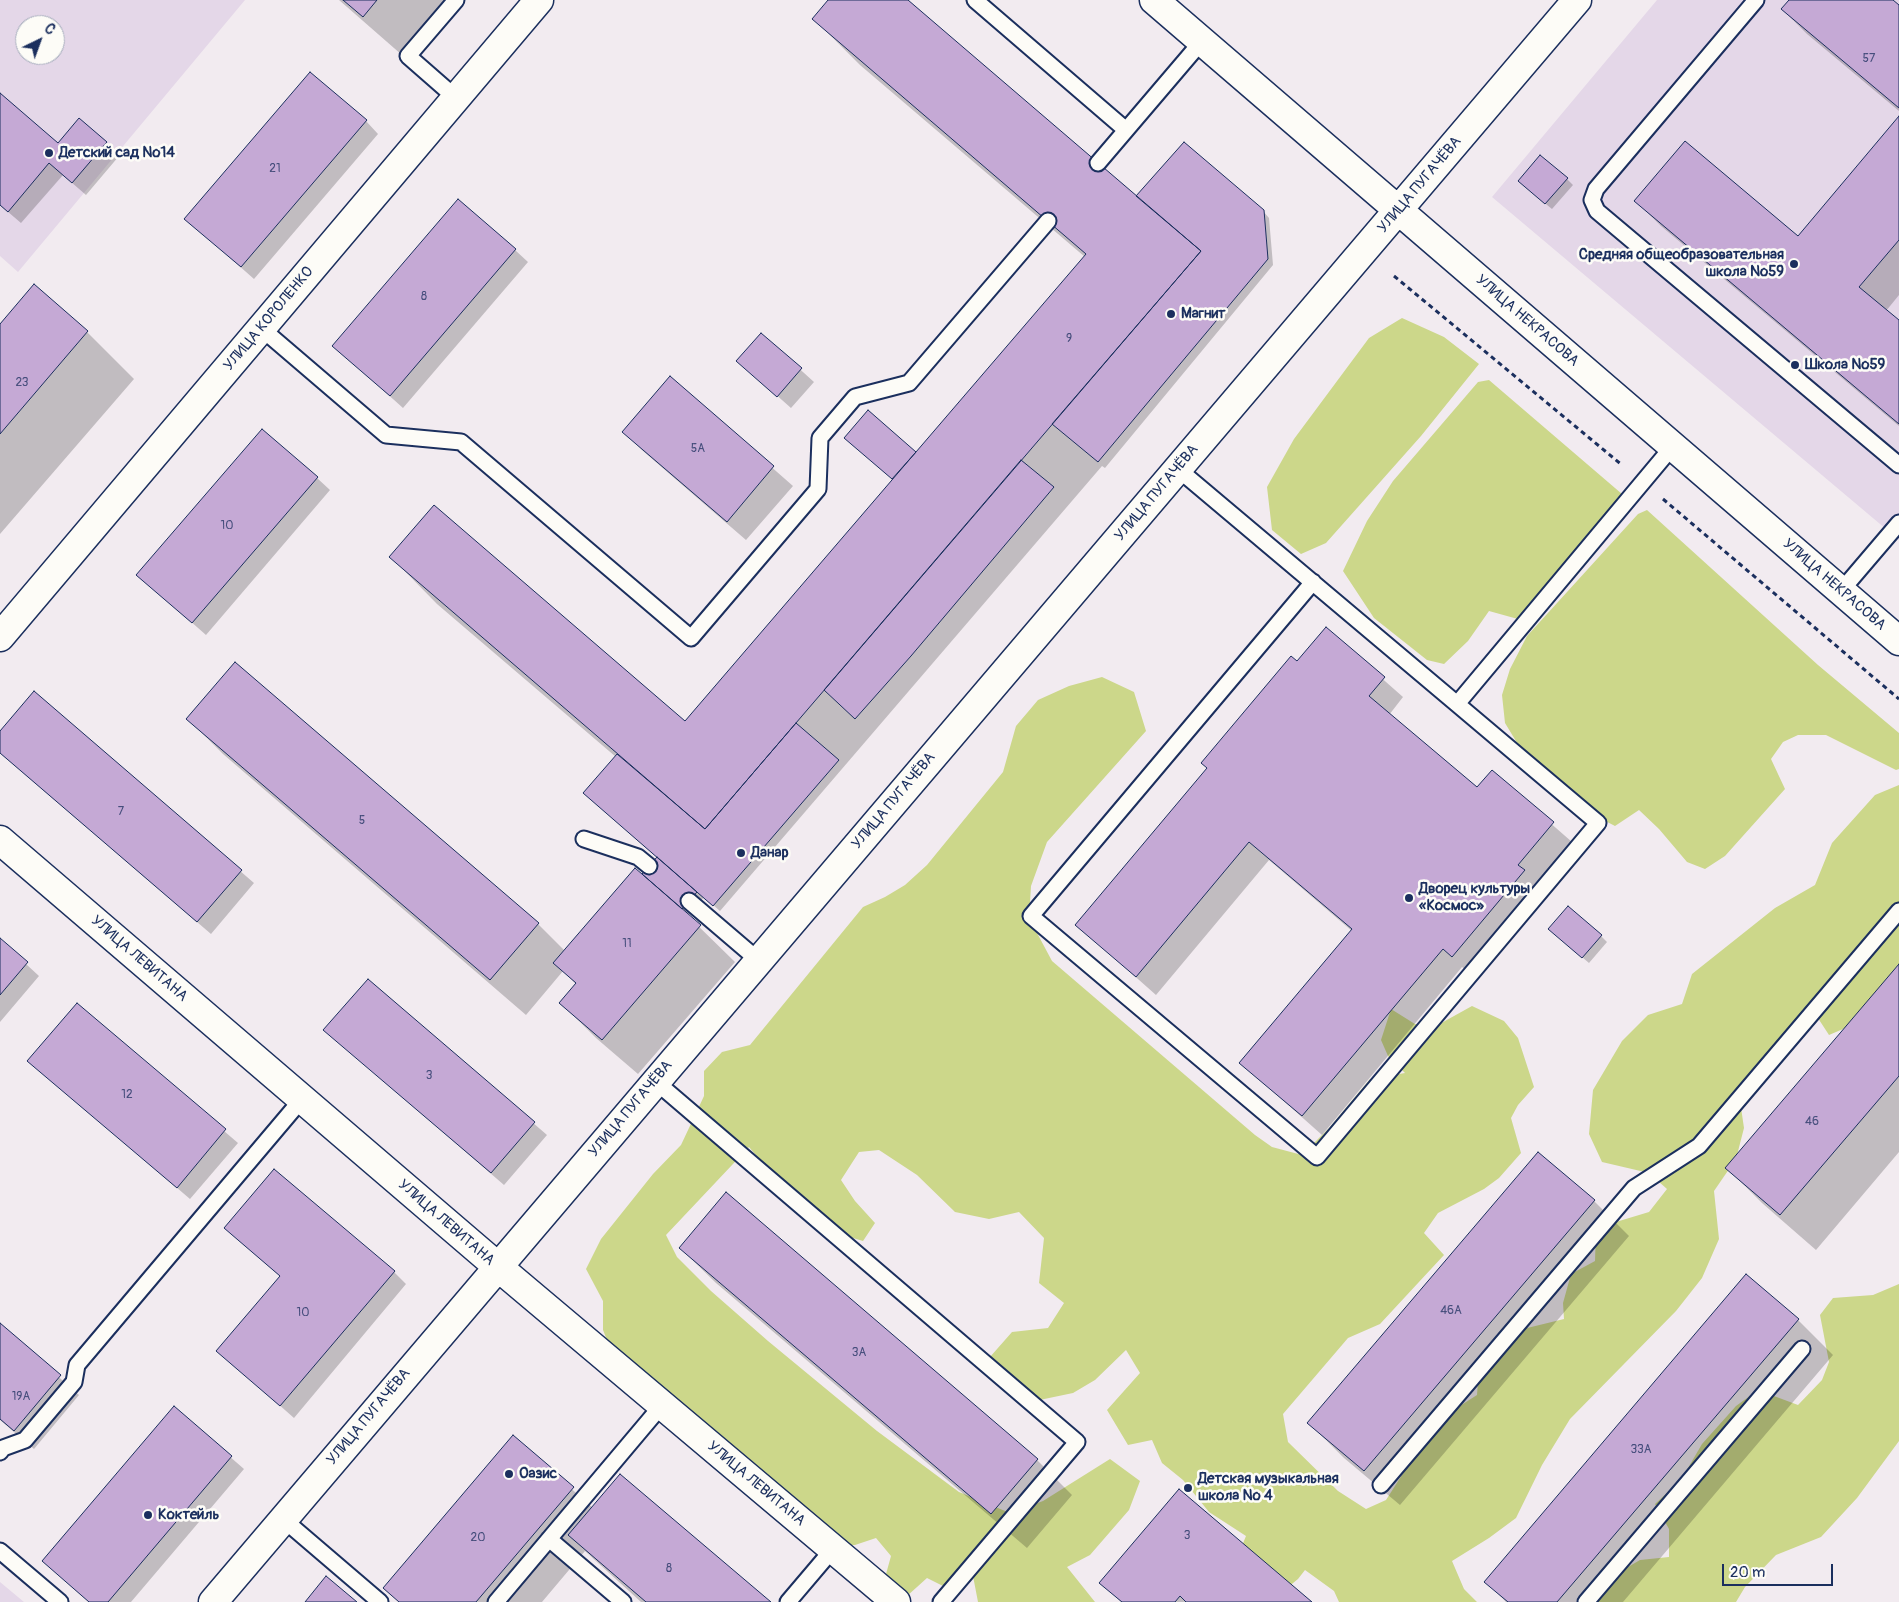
<!DOCTYPE html>
<html>
<head>
<meta charset="utf-8">
<style>
  body { margin:0 }
  #map { position:relative; width:1899px; height:1602px; overflow:hidden; background:#f2ebf0; font-family:Pangolin,sans-serif }
  canvas { display:block }
  .north { position:absolute; left:15px; top:15px; width:50px; height:50px; box-sizing:border-box; background:#fdfcf7; border:1px solid #a3aaba; border-radius:50%; rotate:42deg; font-size:14px; font-weight:700; line-height:20px; text-align:center; color:#1b2f5e }
  .north::after { content:''; display:block; margin:auto; width:18px; height:22px; background:#1b2f5e; clip-path:polygon(50% 0,100% 100%,50% 72%,0 100%) }
  .scale { position:absolute; left:1722px; top:1564px; width:111px; height:22px; box-sizing:border-box; border:2px solid #1b2f5e; border-top:0; padding-left:6px; font-size:15px; line-height:18px; white-space:nowrap; color:#1b2f5e; -webkit-text-stroke:4px #fdfcf7; paint-order:stroke }
</style>
</head>
<body>
<div id="map">
<canvas width="1899" height="1602"></canvas>
<div class="north">С</div>
<div class="scale">20 m</div>
</div>
<script>
const ctx = document.querySelector('canvas').getContext('2d');
ctx.lineJoin = 'round';
function fillPath(path, color) {
  ctx.fillStyle = color;
  ctx.fill(path, 'evenodd');
}
function toPath(rows) {
  const path = new Path2D();
  for (const r of rows) {
    path.moveTo(r[0], r[1]);
    for (let i = 2; i < r.length; i += 2) path.lineTo(r[i], r[i + 1]);
  }
  return path;
}
function strokePath(path, color, width, dash) {
  ctx.strokeStyle = color;
  ctx.lineWidth = width;
  ctx.lineCap = dash ? 'butt' : 'round';
  ctx.setLineDash(dash || []);
  ctx.stroke(path);
}
function label(font, color, halo, rows, align = 'center') {
  ctx.font = font + ' Pangolin,sans-serif';
  ctx.lineWidth = 5;
  ctx.setLineDash([]);
  ctx.textBaseline = 'middle';
  ctx.strokeStyle = halo;
  ctx.fillStyle = color;
  for (const [text, x, y, turn = 0] of rows) {
    ctx.save();
    ctx.translate(x, y);
    ctx.rotate((+turn || 0) * Math.PI / 180);
    ctx.textAlign = isNaN(turn) ? turn : align;
    if (halo) ctx.strokeText(text, 0, 0);
    ctx.fillText(text, 0, 0);
    ctx.restore();
  }
}
fillPath(toPath([
  [0,0,245,0,18,272,0,256],
  [25,25,55,25,55,55,25,55],
  [1657,0,1899,0,1899,540,1492,197],
  [0,1582,24,1602,0,1602]
]), '#e4d7e8');
fillPath(toPath([
  [1402,318,1444,337,1479,364,1421,436,1326,543,1301,554,1272,530,1267,487,1294,439,1369,338],
  [1489,380,1622,494,1622,509,1525,621,1489,611,1468,641,1444,664,1427,660,1374,618,1343,571,1367,521,1393,481,1478,382],
  [1647,510,1818,665,1899,733,1899,769,1896,770,1826,735,1798,735,1783,742,1771,759,1785,789,1725,856,1705,869,1687,862,1659,829,1639,810,1615,826,1588,812,1525,756,1505,723,1502,695,1510,669,1527,636,1638,514],
  [1102,677,1134,692,1146,731,1047,842,1031,886,1029,918,1052,961,1255,1135,1272,1147,1302,1155,1329,1128,1370,1079,1405,1073,1388,1056,1381,1040,1391,1009,1415,1024,1436,1026,1472,1006,1504,1021,1518,1038,1534,1087,1518,1105,1511,1118,1521,1153,1499,1178,1484,1189,1438,1213,1424,1233,1444,1255,1380,1324,1348,1338,1283,1414,1288,1442,1338,1491,1366,1509,1386,1500,1430,1431,1455,1409,1477,1395,1478,1381,1523,1329,1564,1319,1563,1303,1571,1274,1595,1261,1596,1228,1649,1212,1667,1189,1649,1173,1602,1162,1589,1134,1593,1090,1622,1041,1648,1015,1682,1004,1692,974,1775,908,1815,885,1832,843,1875,795,1899,785,1899,964,1850,1026,1829,1035,1814,1012,1739,1094,1744,1128,1736,1159,1714,1191,1719,1239,1702,1278,1676,1311,1570,1419,1542,1465,1516,1518,1489,1538,1452,1561,1464,1589,1477,1602,1339,1602,1334,1591,1305,1570,1298,1579,1276,1597,1235,1563,1246,1536,1209,1512,1183,1480,1162,1463,1152,1440,1128,1445,1107,1410,1140,1373,1126,1350,1095,1380,1073,1393,1030,1402,1002,1385,990,1357,1012,1332,1048,1328,1064,1303,1039,1283,1044,1238,1019,1212,989,1219,955,1212,917,1175,879,1150,859,1152,841,1180,855,1201,875,1223,863,1241,833,1232,771,1173,749,1147,666,1235,677,1257,711,1291,768,1341,877,1431,959,1492,1010,1513,1043,1501,1110,1459,1140,1481,1129,1510,1090,1555,1067,1567,1095,1602,978,1602,973,1576,945,1587,927,1578,907,1596,883,1585,891,1556,876,1538,855,1545,834,1546,711,1428,695,1421,613,1355,603,1330,603,1301,586,1269,601,1239,653,1174,681,1145,704,1096,704,1071,722,1052,750,1045,863,907,885,897,905,885,927,865,1003,772,1016,726,1038,700,1069,686],
  [1899,1284,1899,1441,1857,1498,1821,1537,1776,1555,1745,1587,1736,1602,1590,1602,1604,1581,1640,1560,1669,1557,1669,1529,1655,1504,1681,1480,1702,1444,1736,1406,1758,1390,1798,1405,1822,1380,1829,1362,1820,1315,1833,1298,1873,1295]
]), '#ccd78a');
fillPath(toPath([
  [339,0,463,0,410,62],
  [830,0,906,0,1142,202,1263,211,1269,218,1273,265,1105,468,1102,466,720,911,704,897,688,916,735,962,638,1074,596,1038,561,1003,576,984,563,971,526,1015,223,754,188,719,235,664,538,924,565,951,642,876,658,857,616,757,437,604,391,557,685,722,894,480,852,444,868,412,916,454,1085,257,860,65,814,19],
  [1790,0,1891,0,1899,7,1899,111,1807,34,1782,9],
  [0,95,58,144,79,120,119,156,86,195,63,175,21,223,0,205],
  [1899,118,1899,295,1886,311,1899,322,1899,426,1661,226,1636,201,1798,237],
  [366,121,378,134,254,279,186,219],
  [1567,179,1573,185,1552,209,1525,187],
  [515,250,528,262,403,408,334,346],
  [34,286,87,332,134,379,0,534,0,326],
  [761,334,814,382,791,408,738,361],
  [670,378,793,486,746,540,643,451,624,432],
  [317,478,330,490,206,635,138,575],
  [1326,629,1403,697,1389,715,1478,789,1492,772,1572,842,1472,975,1462,967,1322,1135,1241,1063,1352,931,1269,860,1156,995,1077,925],
  [34,693,254,883,211,934,0,753,0,733],
  [1556,935,1601,936,1607,942,1589,963],
  [0,940,39,976,0,1022],
  [1899,966,1899,1152,1816,1250,1762,1203,1727,1168],
  [368,980,547,1135,504,1185,325,1030],
  [77,1005,238,1143,190,1199,29,1061],
  [1594,1201,1629,1236,1400,1505,1344,1458,1309,1423],
  [225,1228,394,1272,406,1284,294,1418,218,1351,281,1277],
  [680,1248,1037,1460,1072,1495,1027,1548,716,1283],
  [1798,1320,1833,1355,1623,1602,1506,1602,1486,1581],
  [0,1325,79,1395,34,1449,0,1420],
  [174,1408,244,1469,131,1602,89,1602,43,1561],
  [513,1437,593,1508,769,1602,641,1602,585,1551,542,1602,399,1602,385,1588],
  [1101,1583,1310,1602,1121,1602]
]), '#0003');
const building = toPath([
  [343,0,377,0,363,17,343,0],
  [828,0,908,0,1201,251,705,829,389,557,434,505,685,721,1086,254,812,19,828,0],
  [1789,0,1893,0,1899,5,1899,108,1781,9,1789,0],
  [310,72,367,120,241,267,184,219,310,72],
  [0,93,58,143,79,118,107,142,72,183,49,163,8,212,0,205,0,93],
  [1899,116,1899,240,1859,287,1899,320,1899,424,1634,201,1685,141,1798,236,1899,116],
  [1184,142,1264,210,1268,259,1098,462,1052,424,1201,251,1136,196,1184,142],
  [1540,155,1568,178,1545,204,1518,181,1540,155],
  [458,199,516,249,390,396,332,346,458,199],
  [34,284,88,331,0,434,0,324,34,284],
  [761,333,802,368,777,397,736,361,761,333],
  [670,376,774,466,727,522,622,432,670,376],
  [868,410,916,452,892,479,844,438,868,410],
  [262,429,318,477,192,623,136,575,262,429],
  [1021,460,1054,487,911,656,855,719,824,690,1021,460],
  [1326,627,1385,677,1369,696,1477,787,1492,770,1554,822,1518,865,1525,870,1452,957,1443,949,1302,1116,1239,1063,1352,929,1249,842,1136,977,1075,925,1207,768,1201,763,1291,656,1297,661,1326,627],
  [235,662,539,923,490,980,186,719,235,662],
  [34,691,242,870,197,922,0,753,0,731,34,691],
  [796,723,839,760,713,906,583,793,617,754,705,829,796,723],
  [657,857,697,892,682,909,642,874,657,857],
  [635,868,701,925,602,1040,559,1003,576,983,553,963,635,868],
  [1568,906,1602,935,1582,958,1548,929,1568,906],
  [0,938,28,962,0,995,0,938],
  [1899,964,1899,1076,1780,1215,1725,1168,1899,964],
  [368,979,535,1122,491,1173,323,1030,368,979],
  [77,1003,226,1129,177,1188,27,1061,77,1003],
  [1538,1152,1595,1200,1364,1471,1307,1423,1538,1152],
  [274,1169,395,1271,280,1406,216,1351,280,1276,224,1228,274,1169],
  [726,1192,1038,1459,991,1514,679,1248,726,1192],
  [1746,1274,1799,1319,1557,1602,1508,1602,1484,1582,1746,1274],
  [0,1323,61,1375,14,1431,0,1419,0,1323],
  [174,1406,232,1456,108,1602,89,1602,42,1561,174,1406],
  [513,1435,574,1487,476,1602,399,1602,383,1588,513,1435],
  [620,1474,771,1602,646,1602,568,1535,620,1474],
  [1179,1489,1312,1602,1186,1602,1180,1596,1175,1602,1122,1602,1099,1583,1179,1489],
  [326,1576,357,1602,305,1602,326,1576]
]);
fillPath(building, '#c5a9d5');
strokePath(building, '#1b2f5e', 1);
const service = toPath([
  [456,0,408,56,456,98],
  [975,0,1126,130],
  [1756,0,1596,189,1592,200,1597,211,1899,465],
  [1098,163,1202,41],
  [261,328,386,435,461,442,691,638,818,489,820,438,855,397,909,383,1048,221],
  [1178,469,1457,704,1673,446],
  [1313,582,1031,916,1317,1157,1598,823,1457,704],
  [1841,591,1899,523],
  [584,839,638,857,649,866],
  [689,901,758,960],
  [655,1081,1077,1442,941,1602],
  [0,1452,3,1448,25,1440,74,1382,77,1365,302,1099],
  [1381,1485,1634,1188,1699,1146,1899,911],
  [283,1519,380,1602],
  [549,1539,623,1602],
  [0,1551,60,1602],
  [496,1602,662,1405],
  [788,1602,833,1549],
  [1586,1602,1802,1349]
]);
const minor = toPath([
  [1154,0,1899,641],
  [0,637,539,0],
  [0,840,497,1266,896,1602],
  [213,1602,1577,0]
]);
strokePath(service, '#1b2f5e', 19);
strokePath(minor, '#1b2f5e', 31);
strokePath(toPath([
  [1394,276,1622,465],
  [1663,499,1899,699]
]), '#1b2f5e', 3, [5, 4]);
strokePath(service, '#fdfcf7', 15);
strokePath(minor, '#fdfcf7', 28);
for (const [x, y, r, color] of [
  [49,153,5,"#1b2f5e"],
  [1794,264,5,"#1b2f5e"],
  [1171,314,5,"#1b2f5e"],
  [1795,365,5,"#1b2f5e"],
  [741,853,5,"#1b2f5e"],
  [1409,898,5,"#1b2f5e"],
  [509,1474,5,"#1b2f5e"],
  [1188,1488,5,"#1b2f5e"],
  [148,1515,5,"#1b2f5e"]
]) {
  const dot = new Path2D();
  dot.arc(x, y, r, 0, 2 * Math.PI);
  ctx.fillStyle = color;
  ctx.fill(dot);
  strokePath(dot, '#fdfcf7', 2);
}
label('12px', '#464e7c', null, [
  ["57",1869,59],
  ["21",275,169],
  ["8",424,297],
  ["9",1069,339],
  ["23",22,383],
  ["5А",698,449],
  ["10",227,526],
  ["7",121,812],
  ["5",362,821],
  ["11",627,944],
  ["3",429,1076],
  ["12",127,1095],
  ["46",1812,1122],
  ["46А",1451,1311],
  ["10",303,1313],
  ["3А",859,1353],
  ["19А",21,1397],
  ["33А",1641,1450],
  ["3",1187,1536],
  ["20",478,1538],
  ["8",669,1569]
]);
label('bold 15px', '#1b2f5e', '#fdfcf7', [
  ["Детский сад №14",59,153],
  ["Средняя общеобразовательная",1784,255,"right"],
  ["школа №59",1784,272,"right"],
  ["Магнит",1181,314],
  ["Школа №59",1805,365],
  ["Данар",751,853],
  ["Дворец культуры",1419,889],
  ["«Космос»",1419,906],
  ["Оазис",519,1474],
  ["Детская музыкальная",1198,1479],
  ["школа № 4",1198,1496],
  ["Коктейль",158,1515]
], 'left');
label('15px', '#1b2f5e', '#fdfcf7', [
  ["УЛИЦА ПУГАЧЁВА",1420,185,-50],
  ["УЛИЦА КОРОЛЕНКО",269,319,-50],
  ["УЛИЦА НЕКРАСОВА",1527,321,41],
  ["УЛИЦА ПУГАЧЁВА",1157,493,-50],
  ["УЛИЦА НЕКРАСОВА",1834,585,41],
  ["УЛИЦА ПУГАЧЁВА",894,801,-50],
  ["УЛИЦА ЛЕВИТАНА",139,959,41],
  ["УЛИЦА ПУГАЧЁВА",631,1109,-50],
  ["УЛИЦА ЛЕВИТАНА",446,1223,41],
  ["УЛИЦА ПУГАЧЁВА",369,1417,-50],
  ["УЛИЦА ЛЕВИТАНА",756,1484,40]
]);
</script>
</body>
</html>
